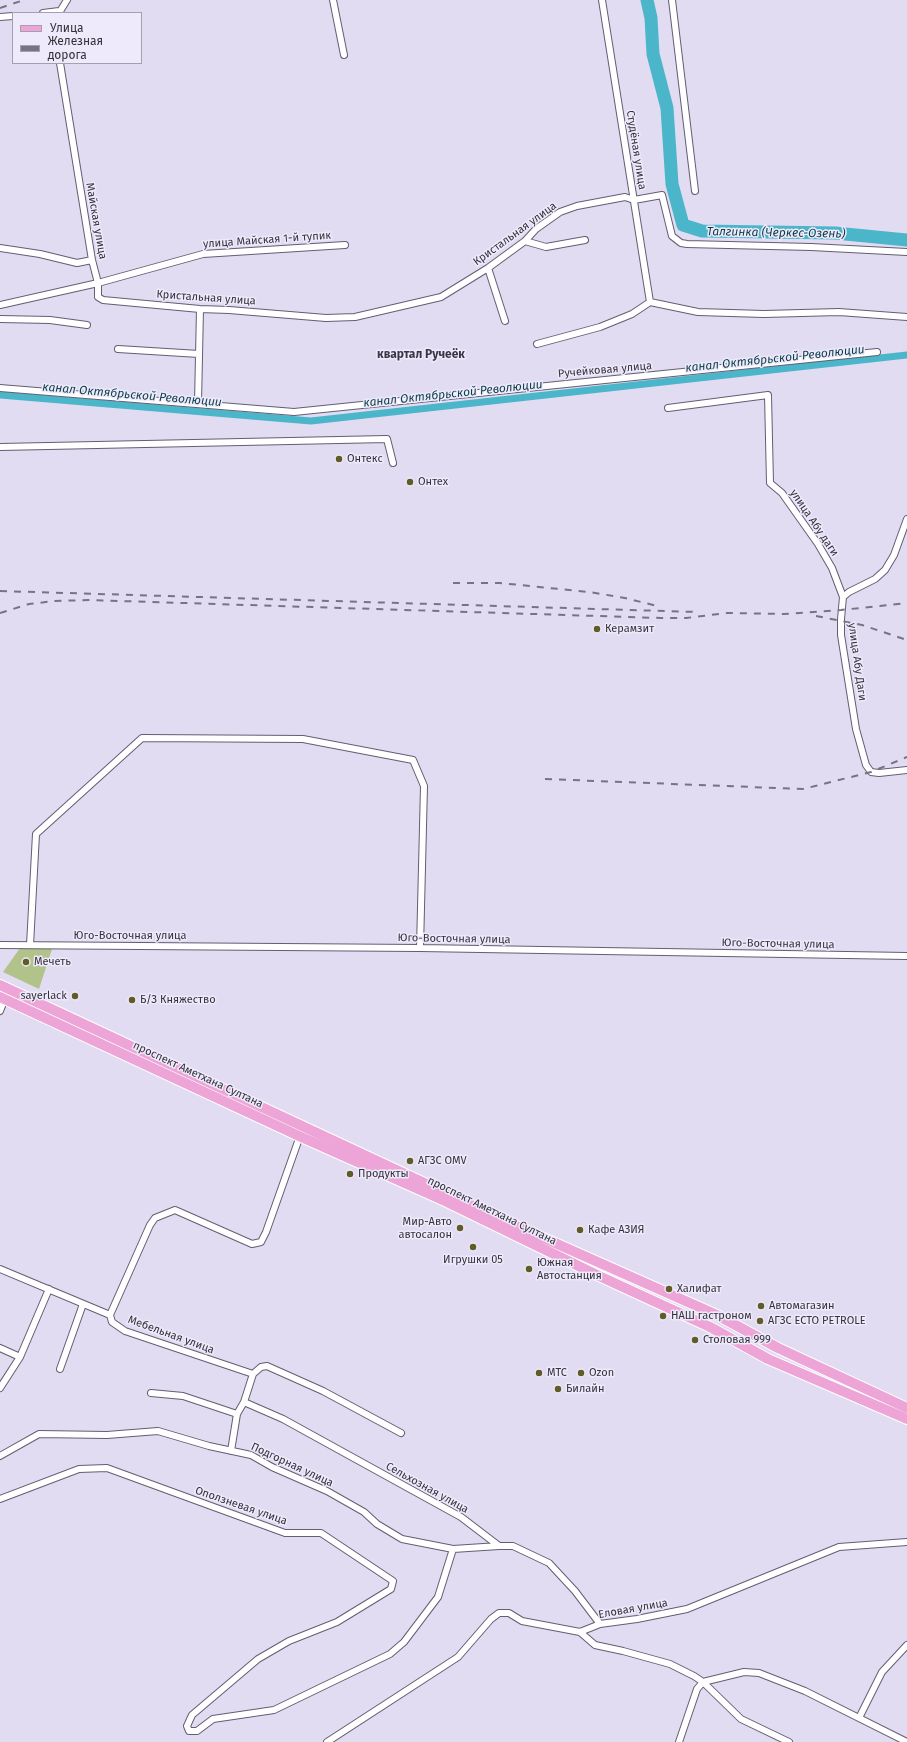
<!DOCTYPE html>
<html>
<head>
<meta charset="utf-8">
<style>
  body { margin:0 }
  #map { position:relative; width:907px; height:1742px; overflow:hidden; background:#e1dcf2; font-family:"Fira Sans",sans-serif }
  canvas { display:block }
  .legend { position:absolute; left:12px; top:12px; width:130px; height:52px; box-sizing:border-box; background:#eeeafc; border:1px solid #a4a0af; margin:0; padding:5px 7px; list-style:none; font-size:12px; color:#35323b }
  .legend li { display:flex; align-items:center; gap:8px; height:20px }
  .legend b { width:20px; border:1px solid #a4a0af }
</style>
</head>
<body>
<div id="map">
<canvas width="907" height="1742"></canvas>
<ul class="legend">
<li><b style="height:5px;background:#eda5d7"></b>Улица</li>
<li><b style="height:5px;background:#777482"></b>Железная дорога</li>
</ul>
</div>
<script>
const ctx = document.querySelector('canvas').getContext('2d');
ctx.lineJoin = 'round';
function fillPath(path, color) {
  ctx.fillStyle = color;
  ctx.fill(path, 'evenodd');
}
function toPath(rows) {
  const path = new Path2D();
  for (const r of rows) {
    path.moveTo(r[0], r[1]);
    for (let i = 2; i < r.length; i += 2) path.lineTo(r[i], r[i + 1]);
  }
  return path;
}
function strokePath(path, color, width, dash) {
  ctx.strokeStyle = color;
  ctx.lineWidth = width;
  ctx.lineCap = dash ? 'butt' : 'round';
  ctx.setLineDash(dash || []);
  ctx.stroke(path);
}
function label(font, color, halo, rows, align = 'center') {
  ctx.font = font + ' "Fira Sans",sans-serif';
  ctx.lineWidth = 3;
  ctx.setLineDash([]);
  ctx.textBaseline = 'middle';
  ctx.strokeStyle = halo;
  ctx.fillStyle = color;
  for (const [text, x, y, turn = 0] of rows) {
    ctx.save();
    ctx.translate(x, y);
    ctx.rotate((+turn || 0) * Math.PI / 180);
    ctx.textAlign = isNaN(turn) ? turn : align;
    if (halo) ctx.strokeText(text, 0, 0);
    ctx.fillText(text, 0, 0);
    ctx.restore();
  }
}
fillPath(toPath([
  [20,948,52,949,39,989,3,972]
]), '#b1c38a');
strokePath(toPath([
  [0,395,311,421,907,355]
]), '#4bb6ca', 7);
strokePath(toPath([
  [647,0,651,18,653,54,667,108,672,184,683,225,702,231,835,233,907,240]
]), '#4bb6ca', 13);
const minor = toPath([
  [333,0,344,55],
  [602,0,650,302],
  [672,0,695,191],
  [43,13,59,11],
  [59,13,67,0],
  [0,17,13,16],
  [525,241,546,247,585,240],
  [345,245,203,254,98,283,98,297,103,300,200,309,229,310,326,318,355,317,441,297,488,268,525,241,536,229,560,212,577,206,625,197,634,200,662,195,672,236,681,243,687,244,811,247,907,252],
  [0,248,40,254,77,263,92,260],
  [488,268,505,321],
  [0,305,98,283,92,260,60,63],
  [0,319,50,320,87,325],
  [537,344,600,327,632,314,650,302,698,312,764,314,839,312,907,317],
  [118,349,199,354],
  [0,388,294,412,877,352],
  [198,403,200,309],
  [668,408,768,395,770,483,782,493,818,544,832,568,843,597],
  [0,447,387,439,393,463],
  [907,519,894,555,885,570,875,579,849,592,843,597,841,619,841,635,856,729,866,765,871,772,879,773,907,770],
  [0,945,420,948,907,956],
  [30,945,36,834,142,738,303,739,413,760,424,786,420,948],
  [0,1011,6,996],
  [0,1269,110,1315,112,1322,125,1331,253,1374],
  [110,1315,150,1225,155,1218,175,1210,252,1244,261,1242,266,1232,301,1133],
  [0,1348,20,1357],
  [60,1369,83,1304],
  [0,1388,20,1357,49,1289],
  [151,1393,183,1396,237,1414],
  [244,1402,283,1419,461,1517,499,1546,513,1546,549,1563,575,1591,600,1624],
  [231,1451,237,1414,244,1402,253,1374,261,1367,267,1366,323,1391,401,1433],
  [0,1456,39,1434,107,1435,158,1431,209,1446,251,1455,272,1467,327,1491,364,1512,377,1524,402,1539,453,1549,499,1546],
  [0,1499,79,1469,107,1468,285,1533,321,1533,393,1581,391,1589,337,1622,289,1641,258,1659,192,1715,187,1726,189,1731,197,1731,213,1719,274,1710,390,1654,404,1642,438,1597,453,1549],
  [580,1632,595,1645,623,1651,670,1664,694,1676,703,1682,741,1719,789,1742],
  [703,1682,744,1672,759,1673,805,1691,907,1742],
  [859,1718,882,1672,907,1645],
  [327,1742,458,1657,491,1619,499,1613,509,1613,522,1621,580,1632,600,1624,637,1619,687,1609,839,1547,907,1542],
  [679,1742,697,1689,703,1682]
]);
const primary = toPath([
  [0,985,510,1223,717,1315,778,1348,907,1408],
  [0,997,299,1136,445,1201,599,1276,710,1327,768,1359,907,1419]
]);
strokePath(minor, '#635e71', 8);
strokePath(primary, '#fff', 12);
strokePath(minor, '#fff', 6);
strokePath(primary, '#eda5d7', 10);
strokePath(toPath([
  [0,8,24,0],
  [453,583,500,583,589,592,625,598,661,607],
  [0,591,697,612],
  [0,613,29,604,55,601,88,600,661,618,686,618,727,613,784,614,841,610,907,603],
  [816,616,862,625,907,640],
  [545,779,803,789,871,772,907,757]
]), '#777482', 2, [7, 7]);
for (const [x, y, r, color] of [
  [339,459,4,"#605c28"],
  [410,482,4,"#605c28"],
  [597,629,4,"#605c28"],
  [26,962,4,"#605c28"],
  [75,996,4,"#605c28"],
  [132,1000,4,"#605c28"],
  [410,1161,4,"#605c28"],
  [350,1174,4,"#605c28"],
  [460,1228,4,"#605c28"],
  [580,1230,4,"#605c28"],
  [473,1247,4,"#605c28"],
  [529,1269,4,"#605c28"],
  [669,1289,4,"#605c28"],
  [761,1306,4,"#605c28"],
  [663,1316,4,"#605c28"],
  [760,1321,4,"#605c28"],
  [695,1340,4,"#605c28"],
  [539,1373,4,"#605c28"],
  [581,1373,4,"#605c28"],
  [558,1389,4,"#605c28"]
]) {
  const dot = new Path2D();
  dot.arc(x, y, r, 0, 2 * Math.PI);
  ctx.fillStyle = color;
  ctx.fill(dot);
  strokePath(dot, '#eeeafc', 1.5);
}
label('11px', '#35323b', '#eeeafc', [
  ["Студёная улица",636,150,81],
  ["Майская улица",96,221,80],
  ["Кристальная улица",515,234,-36],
  ["улица Майская 1-й тупик",267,240,-4],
  ["Кристальная улица",206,298,4],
  ["Ручейковая улица",605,370,-5],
  ["улица Абу даги",814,523,56],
  ["улица Абу Даги",857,662,82],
  ["Юго-Восточная улица",130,936],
  ["Юго-Восточная улица",454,939,1],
  ["Юго-Восточная улица",778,944,1],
  ["проспект Аметхана Султана",198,1075,25],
  ["проспект Аметхана Султана",492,1211,26],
  ["Мебельная улица",171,1335,20],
  ["Подгорная улица",292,1465,25],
  ["Сельхозная улица",427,1488,29],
  ["Оползневая улица",241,1506,19],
  ["Еловая улица",633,1609,-10]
]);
label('11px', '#35323b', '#eeeafc', [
  ["Онтекс",347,459],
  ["Онтех",418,482],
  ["Керамзит",605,629],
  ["Мечеть",34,962],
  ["sayerlack",67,996,"right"],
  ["Б/З Княжество",140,1000],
  ["АГЗС OMV",418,1161],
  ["Продукты",358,1174],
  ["Мир-Авто",452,1222,"right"],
  ["автосалон",452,1235,"right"],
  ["Кафе АЗИЯ",588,1230],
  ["Игрушки 05",473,1260,"center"],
  ["Южная",537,1263],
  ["Автостанция",537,1276],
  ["Халифат",677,1289],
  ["Автомагазин",769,1306],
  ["НАШ гастроном",671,1316],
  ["АГЗС ECTO PETROLE",768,1321],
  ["Столовая 999",703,1340],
  ["МТС",547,1373],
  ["Ozon",589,1373],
  ["Билайн",566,1389]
], 'left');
label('italic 12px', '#0b3d46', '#eeeafc', [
  ["Талгинка (Черкес-Озень)",776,233,1],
  ["канал Октябрьской Революции",775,359,-6],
  ["канал Октябрьской Революции",453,394,-6],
  ["канал Октябрьской Революции",132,395,5]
]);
label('bold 12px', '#3b3647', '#eeeafc', [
  ["квартал Ручеёк",421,355]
]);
</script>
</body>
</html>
